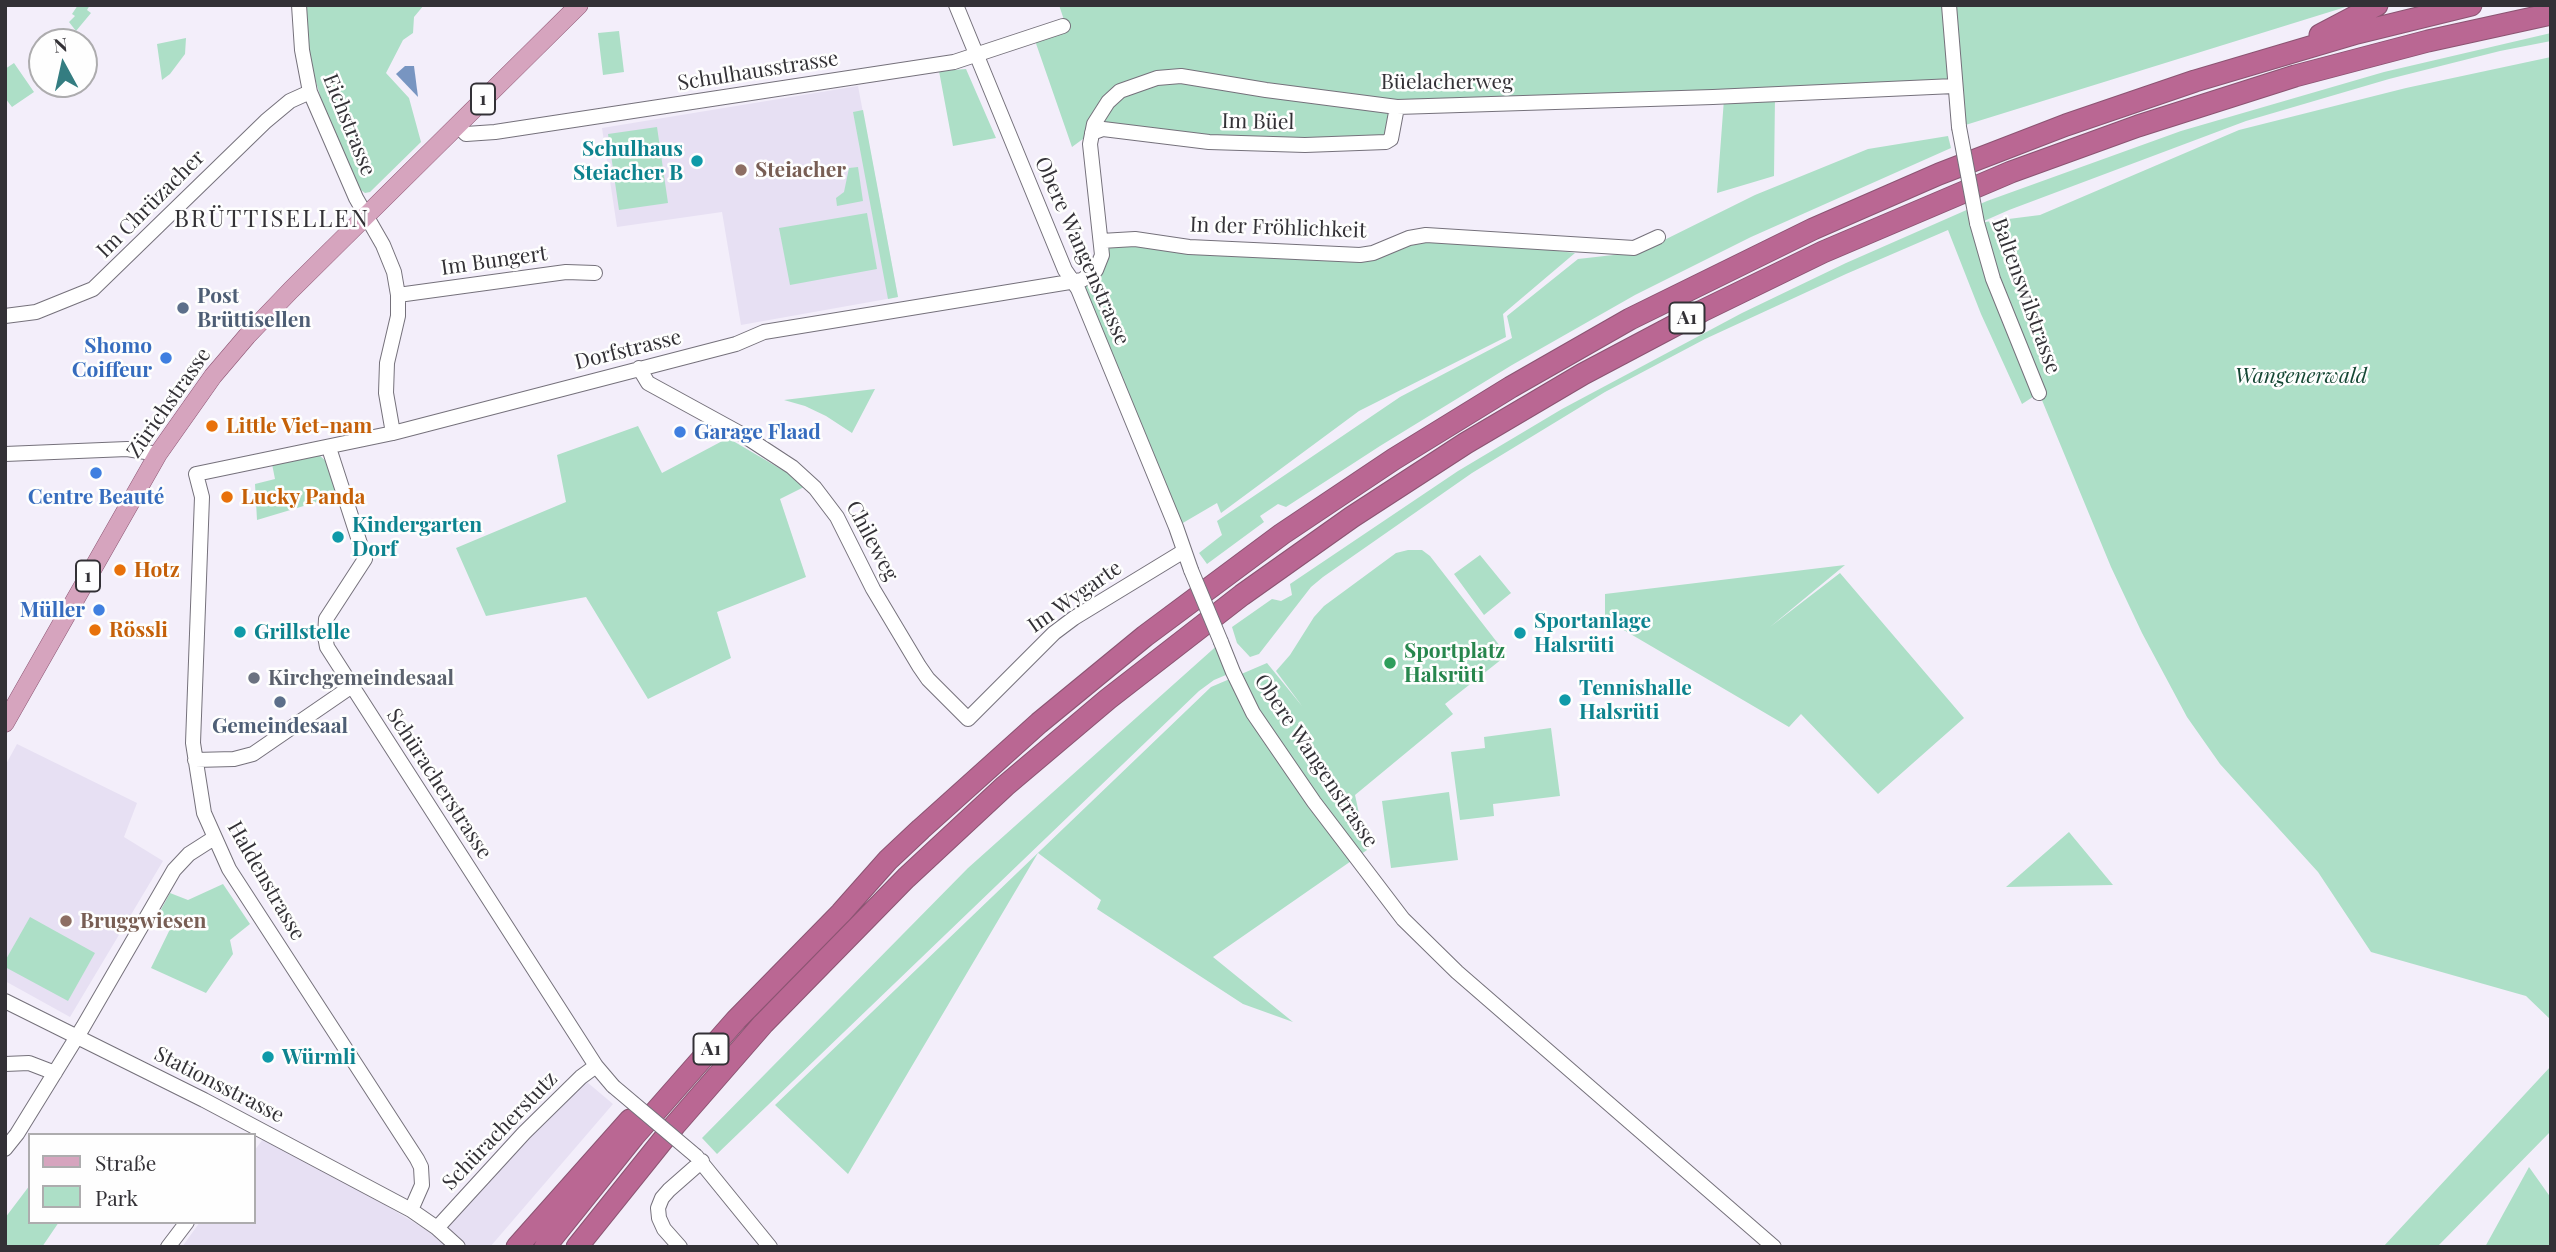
<!DOCTYPE html>
<html>
<head>
<meta charset="utf-8">
<style>
  body { margin:0 }
  #map { position:relative; width:2556px; height:1252px; overflow:hidden; background:#f3eefa; font-family:"Playfair Display",serif }
  canvas { display:block }
  .frame { position:absolute; inset:0; border:7px solid #333136; pointer-events:none }
  .legend { position:absolute; left:28px; top:1133px; width:228px; height:91px; box-sizing:border-box; background:#fefefe; border:2px solid #adacae; margin:0; padding:9px 12px; list-style:none; font-size:21px; color:#333136 }
  .legend li { display:flex; align-items:center; gap:14px; height:35px }
  .legend b { width:35px; border:2px solid #adacae }
  .north { position:absolute; left:28px; top:28px; width:70px; height:70px; box-sizing:border-box; background:#fefefe; border:2px solid #adacae; border-radius:50%; rotate:352deg; font-size:19px; font-weight:700; line-height:28px; text-align:center; color:#333136 }
  .north::after { content:''; display:block; margin:auto; width:24px; height:32px; background:#347d81; clip-path:polygon(50% 0,100% 100%,50% 72%,0 100%) }
</style>
</head>
<body>
<div id="map">
<canvas width="2556" height="1252"></canvas>
<div class="frame"></div>
<ul class="legend">
<li><b style="height:9px;background:#d6a4be"></b>Straße</li>
<li><b style="height:19px;background:#addfc7"></b>Park</li>
</ul>
<div class="north">N</div>
</div>
<script>
const ctx = document.querySelector('canvas').getContext('2d');
ctx.lineJoin = 'round';
function fillPath(path, color) {
  ctx.fillStyle = color;
  ctx.fill(path, 'evenodd');
}
function toPath(rows) {
  const path = new Path2D();
  for (const r of rows) {
    path.moveTo(r[0], r[1]);
    for (let i = 2; i < r.length; i += 2) path.lineTo(r[i], r[i + 1]);
  }
  return path;
}
function strokePath(path, color, width, dash) {
  ctx.strokeStyle = color;
  ctx.lineWidth = width;
  ctx.lineCap = dash ? 'butt' : 'round';
  ctx.setLineDash(dash || []);
  ctx.stroke(path);
}
function label(font, color, halo, rows, align = 'center') {
  ctx.font = font + ' "Playfair Display",serif';
  ctx.lineWidth = 5;
  ctx.setLineDash([]);
  ctx.textBaseline = 'middle';
  ctx.strokeStyle = halo;
  ctx.fillStyle = color;
  for (const [text, x, y, turn = 0] of rows) {
    ctx.save();
    ctx.translate(x, y);
    ctx.rotate((+turn || 0) * Math.PI / 180);
    ctx.textAlign = isNaN(turn) ? turn : align;
    if (halo) ctx.strokeText(text, 0, 0);
    ctx.fillText(text, 0, 0);
    ctx.restore();
  }
}
fillPath(toPath([
  [858,86,898,297,741,325,722,212,617,227,602,128],
  [17,744,137,803,124,837,163,861,70,1017,5,981,5,766],
  [581,1077,613,1104,490,1247,182,1247,200,1222,254,1222,254,1151,263,1139,380,1202,435,1235]
]), '#e7e0f3');
fillPath(toPath([
  [78,5,90,5,87,10,91,13,76,31,69,22,75,16,72,14],
  [305,5,424,5,414,17,413,33,403,40,386,73,409,98,421,142,370,192,365,193,358,188,324,109,311,65,305,25],
  [1059,5,2352,5,1959,127,1954,87,1397,107,1386,142,1091,133,1072,147,1032,32,1064,20],
  [619,31,624,72,603,75,598,33],
  [2551,33,2551,41,2500,51,2389,79,2246,121,2009,210,1984,221,1973,222,1977,223,2040,215,2239,130,2406,88,2551,57,2551,1020,2526,996,2371,952,2318,872,2220,764,2187,717,2142,633,2111,567,2039,393,2022,404,1981,314,1948,230,1846,274,1705,339,1605,392,1472,473,1323,577,1311,587,1259,654,1250,657,1237,643,1232,627,1272,599,1281,601,1292,595,1290,584,1458,471,1562,409,1742,313,1846,263,1987,201,2181,131,2384,72],
  [186,38,185,54,170,74,162,80,157,44],
  [14,63,34,92,12,107,5,98,5,69],
  [966,69,996,138,953,146,939,71],
  [1775,97,1774,176,1717,193,1724,99],
  [863,110,898,297,888,299,853,112],
  [657,127,668,203,619,210,608,134],
  [1948,136,1951,148,1751,237,1635,295,1512,365,1380,446,1286,507,1278,504,1260,516,1264,522,1207,564,1199,553,1222,535,1217,521,1400,397,1512,338,1507,316,1578,259,1640,252,1755,195,1868,149],
  [858,167,863,201,837,206,836,198,844,192,849,168],
  [867,213,877,269,790,285,779,228],
  [1426,235,1575,253,1503,314,1506,337,1359,411,1221,513,1217,503,1176,527,1082,280,1085,279,1101,241,1360,255],
  [875,389,852,433,826,416,805,406,784,400],
  [638,426,662,473,728,438,808,485,780,499,806,577,717,612,731,658,648,699,586,597,486,616,456,548,566,502,557,455],
  [319,455,327,462,337,496,257,520,255,484,275,479,272,464],
  [1408,550,1422,550,1430,556,1507,655,1445,704,1453,714,1355,795,1367,850,1213,957,1293,1022,1243,1004,1097,909,1101,900,1038,853,848,1174,775,1105,1211,687,1267,663,1302,706,1276,671,1290,655,1314,617,1324,606,1396,553],
  [1480,555,1511,593,1484,615,1454,574],
  [1845,565,1770,627,1840,573,1964,718,1878,794,1801,714,1789,727,1605,619,1605,594],
  [1221,642,1233,672,1214,680,1199,691,717,1154,702,1138,968,868],
  [1551,728,1560,796,1493,804,1494,816,1460,820,1451,752,1485,748,1484,737],
  [1449,792,1458,860,1391,868,1382,801],
  [2069,832,2113,885,2006,887],
  [223,884,250,924,230,940,233,954,206,993,151,968,172,925,158,915,170,893,188,900],
  [30,917,95,953,68,1001,5,967,5,961],
  [2551,1066,2551,1131,2437,1247,2383,1247],
  [2529,1167,2551,1198,2551,1247,2485,1247],
  [30,1185,30,1222,59,1222,42,1247,5,1247,5,1218]
]), '#addfc7');
fillPath(toPath([
  [405,66,414,66,418,97,396,74]
]), '#7895c1');
const minor = toPath([
  [299,5,302,50,310,92,356,198,383,245,394,272,398,295,398,316,387,363,386,393,393,433],
  [956,5,1065,270,1078,289,1176,527,1191,570],
  [1949,5,1959,127],
  [458,126,466,134,495,132,954,62,1063,26],
  [1092,133,1103,129,1209,142,1305,145,1386,142,1391,139,1397,107],
  [1977,223,1993,279,2039,393],
  [1101,241,1135,239,1189,247,1360,255,1373,253,1409,238,1426,235,1634,248,1658,237],
  [398,295,566,272,595,273],
  [5,316,36,312,93,289,266,121,290,101,310,92],
  [639,368,648,383,743,435,792,467,815,488,837,517,873,589,919,666,928,679,968,719,1054,633,1074,618,1184,551],
  [329,448,365,559,326,619,325,636,327,647,596,1066,613,1086],
  [5,454,127,449,158,454],
  [1221,642,1233,672,1253,713,1314,802,1403,919,1457,972,1774,1247],
  [195,760,234,759,253,754,352,686],
  [5,1001,204,1100,411,1210,437,1228,458,1247],
  [5,1064,29,1063,55,1073],
  [5,1149,17,1134,83,1027,174,870,189,854,214,838],
  [696,1156,770,1247],
  [411,1210,422,1185,421,1167,417,1159,229,869,204,813,193,743,202,497,196,474,393,433,736,344,764,332,1082,280,1096,270,1102,255,1090,144,1094,124,1108,102,1120,91,1157,78,1181,76,1266,90,1397,107,1713,97,1954,86],
  [437,1228,524,1133,581,1077,596,1066],
  [168,1247,187,1222],
  [680,1247,664,1229,659,1218,658,1208,662,1198,669,1190,702,1161]
]);
const major = toPath([
  [5,723,158,454,213,376,247,336,291,290,579,5]
]);
const highway = toPath([
  [2320,35,2377,5],
  [517,1247,630,1120],
  [545,1247,634,1136,736,1020,841,913,888,860,921,829,1039,723,1145,636,1282,534,1394,459,1511,387,1630,319,1813,229,1939,174,2066,125,2195,81,2357,33,2471,5],
  [577,1247,675,1125,763,1024,906,878,1005,786,1108,699,1242,595,1352,517,1466,443,1583,374,1702,311,1823,252,2011,172,2138,126,2295,76,2428,41,2551,14]
]);
strokePath(minor, '#75717b', 16);
strokePath(major, '#8b5472', 19);
strokePath(highway, '#8b5472', 23);
strokePath(minor, '#fff', 14);
strokePath(major, '#d6a4be', 18);
strokePath(highway, '#ba6793', 21);
const minorBridge = toPath([
  [1959,127,1977,223],
  [1191,570,1221,642],
  [613,1086,696,1156]
]);
strokePath(minorBridge, '#75717b', 16, []);
strokePath(minorBridge, '#fff', 14);
for (const [x, y, r, color] of [
  [697,161,7,"#0f9aa8"],
  [741,170,7,"#8d6e63"],
  [183,308,7,"#5c6f8a"],
  [166,358,7,"#3f7fe0"],
  [212,426,7,"#e8710a"],
  [680,432,7,"#3f7fe0"],
  [96,473,7,"#3f7fe0"],
  [227,497,7,"#e8710a"],
  [338,537,7,"#0f9aa8"],
  [120,570,7,"#e8710a"],
  [99,610,7,"#3f7fe0"],
  [95,630,7,"#e8710a"],
  [240,632,7,"#0f9aa8"],
  [1520,633,7,"#0f9aa8"],
  [1390,663,7,"#2e9e5b"],
  [254,678,7,"#6b7280"],
  [1565,700,7,"#0f9aa8"],
  [280,702,7,"#5c6f8a"],
  [66,921,7,"#8d6e63"],
  [268,1057,7,"#0f9aa8"]
]) {
  const dot = new Path2D();
  dot.arc(x, y, r, 0, 2 * Math.PI);
  ctx.fillStyle = color;
  ctx.fill(dot);
  strokePath(dot, '#fefefe', 2.5);
}
for (const [x, y, w] of [
  [483,99,24],
  [1687,318,35],
  [88,576,24],
  [711,1049,35]
]) {
  const box = new Path2D();
  box.roundRect(x - w / 2, y - 15.5, w, 31, 5);
  ctx.fillStyle = '#fefefe';
  ctx.fill(box);
  strokePath(box, '#333136', 2);
}
label('bold 19px', '#333136', null, [
  ["1",483,99],
  ["A1",1687,318],
  ["1",88,576],
  ["A1",711,1049]
]);
label('21px', '#333136', '#fefefe', [
  ["Schulhausstrasse",758,71,-9],
  ["Büelacherweg",1447,82],
  ["Im Büel",1258,122,1],
  ["Eichstrasse",349,125,68],
  ["Im Chrüzacher",151,204,-45],
  ["In der Fröhlichkeit",1278,228,2],
  ["Obere Wangenstrasse",1082,251,66],
  ["Im Bungert",494,261,-8],
  ["Baltenswilstrasse",2026,296,70],
  ["Dorfstrasse",628,350,-14],
  ["Zürichstrasse",169,403,-55],
  ["Chileweg",872,541,62],
  ["Im Wygarte",1075,597,-35],
  ["Obere Wangenstrasse",1316,761,56],
  ["Schüracherstrasse",439,784,57],
  ["Haldenstrasse",266,881,60],
  ["Stationsstrasse",219,1085,27],
  ["Schüracherstutz",500,1131,-46]
]);
label('bold 21px', '#0d838f', '#fefefe', [
  ["Schulhaus",683,149,"right"],
  ["Steiacher B",683,173,"right"],
  ["Kindergarten",352,525],
  ["Dorf",352,549],
  ["Sportanlage",1534,621],
  ["Halsrüti",1534,645],
  ["Grillstelle",254,632],
  ["Tennishalle",1579,688],
  ["Halsrüti",1579,712],
  ["Würmli",282,1057]
], 'left');
label('bold 21px', '#785e54', '#fefefe', [
  ["Steiacher",755,170],
  ["Bruggwiesen",80,921]
], 'left');
label('bold 21px', '#4e5e75', '#fefefe', [
  ["Post",197,296],
  ["Brüttisellen",197,320],
  ["Gemeindesaal",280,726,"center"]
], 'left');
label('bold 21px', '#366cbe', '#fefefe', [
  ["Shomo",152,346],
  ["Coiffeur",152,370],
  ["Garage Flaad",694,432,"left"],
  ["Centre Beauté",96,497,"center"],
  ["Müller",85,610]
], 'right');
label('italic 21px', '#154734', '#fefefe', [
  ["Wangenerwald",2301,376]
]);
label('bold 21px', '#c56008', '#fefefe', [
  ["Little Viet-nam",226,426],
  ["Lucky Panda",241,497],
  ["Hotz",134,570],
  ["Rössli",109,630]
], 'left');
label('bold 21px', '#27864d', '#fefefe', [
  ["Sportplatz",1404,651],
  ["Halsrüti",1404,675]
], 'left');
label('bold 21px', '#5b616d', '#fefefe', [
  ["Kirchgemeindesaal",268,678]
], 'left');
ctx.letterSpacing = '2px';
label('24px', '#333136', '#fefefe', [
  ["BRÜTTISELLEN",272,220]
]);
ctx.letterSpacing = '0px';
</script>
</body>
</html>
